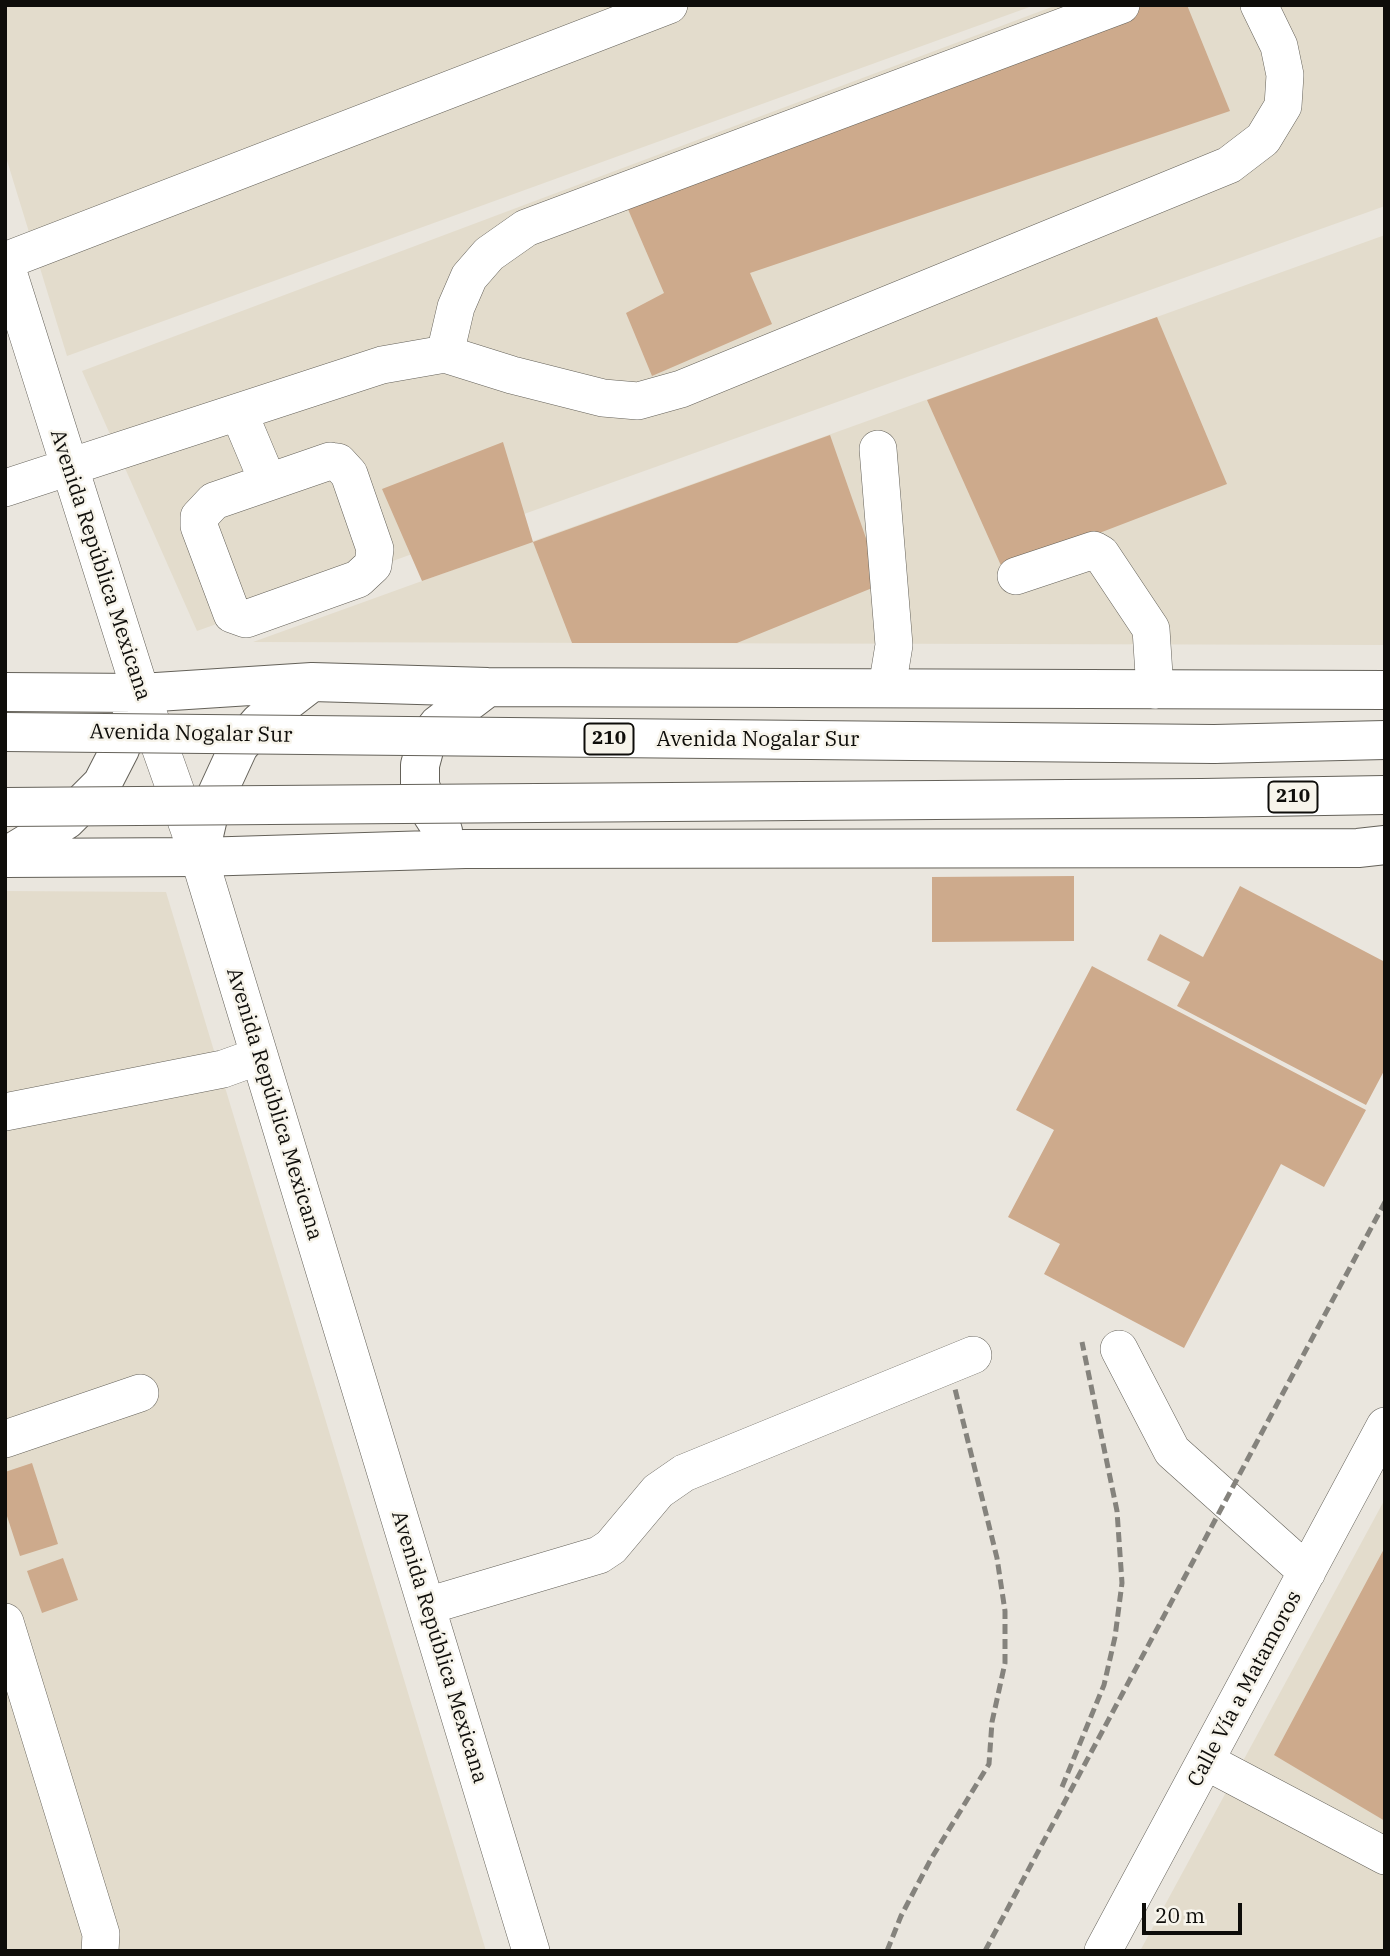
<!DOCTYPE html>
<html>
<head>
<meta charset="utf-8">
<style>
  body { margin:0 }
  #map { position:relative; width:1390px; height:1956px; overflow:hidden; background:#eae6de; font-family:"IBM Plex Serif",serif }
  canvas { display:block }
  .frame { position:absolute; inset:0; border:7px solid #0e0d0a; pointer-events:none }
  .scale { position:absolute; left:1142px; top:1903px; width:100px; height:32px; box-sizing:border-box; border:4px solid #0e0d0a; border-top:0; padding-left:9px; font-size:21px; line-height:24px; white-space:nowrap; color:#0e0d0a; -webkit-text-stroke:5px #f7f4eb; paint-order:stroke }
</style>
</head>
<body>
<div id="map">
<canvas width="1390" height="1956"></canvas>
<div class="frame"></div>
<div class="scale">20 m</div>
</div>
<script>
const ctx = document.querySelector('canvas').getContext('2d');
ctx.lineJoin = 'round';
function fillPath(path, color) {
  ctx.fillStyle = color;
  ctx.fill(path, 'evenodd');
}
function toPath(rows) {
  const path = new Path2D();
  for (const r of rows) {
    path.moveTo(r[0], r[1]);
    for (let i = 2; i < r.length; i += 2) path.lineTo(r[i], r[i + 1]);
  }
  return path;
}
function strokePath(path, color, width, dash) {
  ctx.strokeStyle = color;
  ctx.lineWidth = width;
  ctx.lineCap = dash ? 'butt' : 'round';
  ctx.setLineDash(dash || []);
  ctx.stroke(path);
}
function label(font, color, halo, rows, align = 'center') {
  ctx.font = font + ' "IBM Plex Serif",serif';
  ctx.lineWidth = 5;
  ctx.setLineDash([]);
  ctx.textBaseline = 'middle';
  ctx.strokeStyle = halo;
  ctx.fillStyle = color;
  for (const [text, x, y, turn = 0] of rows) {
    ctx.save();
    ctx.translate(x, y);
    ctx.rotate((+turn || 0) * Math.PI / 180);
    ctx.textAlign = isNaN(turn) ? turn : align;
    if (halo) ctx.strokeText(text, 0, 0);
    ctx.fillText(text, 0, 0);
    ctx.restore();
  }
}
fillPath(toPath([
  [5,5,1035,5,67,356,5,154],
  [1057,5,1385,5,1385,206,197,631,82,371],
  [1385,235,1385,645,253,642,422,581],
  [5,891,166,892,486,1951,5,1951],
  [1385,1499,1385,1951,1140,1951]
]), '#e3dccc');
fillPath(toPath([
  [1146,5,1187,5,1230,111,750,273,772,324,652,376,626,313,664,293,624,200],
  [1157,317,1227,484,1003,570,927,400],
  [830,435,882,584,737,643,572,643,533,542,422,581,382,489,503,442,533,542],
  [1074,876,1074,941,932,942,932,877],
  [1240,886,1385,962,1385,1069,1366,1105,1177,1006,1190,982,1147,960,1160,934,1203,957],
  [1092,966,1366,1110,1324,1187,1281,1164,1184,1348,1044,1274,1060,1244,1008,1217,1054,1130,1016,1110],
  [32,1463,58,1544,20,1556,5,1510,5,1472],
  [1385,1547,1385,1821,1274,1755],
  [63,1558,78,1600,42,1613,27,1571]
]), '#cdaa8c');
const minor = toPath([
  [5,261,669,5],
  [5,262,141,693,199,857,531,1951],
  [445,354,456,307,469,277,489,254,526,228,1121,5],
  [239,413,268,482],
  [878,449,894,645,887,688],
  [330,461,338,462,349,474,375,549,373,565,358,579,246,619,232,614,199,526,199,517,214,501,330,461],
  [5,488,382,365,445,354,512,375,603,398,638,401,681,389,1229,165,1263,139,1283,106,1285,75,1279,46,1259,5],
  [1016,576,1094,550,1101,554,1151,629,1155,690],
  [5,1112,223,1069,259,1056],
  [1119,1349,1172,1451,1307,1572],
  [5,1439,140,1393],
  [427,1606,599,1555,611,1547,658,1491,684,1473,973,1355],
  [5,1622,101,1934,100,1951],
  [1207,1762,1385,1856],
  [1103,1951,1385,1426]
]);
const highway = toPath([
  [5,692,141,693,312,682,488,687,1385,690],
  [1214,744,1385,740],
  [1202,798,1385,795],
  [443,831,428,808,420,785,420,765,427,739,438,725,488,687],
  [5,857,66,820,102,784,120,749,137,702],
  [199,857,210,809,239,746,260,722,312,682],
  [5,858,199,857,465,849,1358,848,1385,845]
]);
strokePath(minor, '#646159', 38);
strokePath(highway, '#646159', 40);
strokePath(minor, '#fff', 37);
strokePath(highway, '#fff', 38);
strokePath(toPath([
  [1062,1787,1104,1685,1115,1637,1122,1583,1117,1511,1082,1342],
  [887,1951,901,1916,931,1859,989,1764,992,1722,1005,1663,1005,1611,997,1558,955,1389],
  [985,1951,1385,1202]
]), '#85837d', 5, [10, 5]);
const highwayBridge = toPath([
  [5,732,1214,744],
  [5,807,1202,798]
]);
strokePath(highwayBridge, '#646159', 40, []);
strokePath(highwayBridge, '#fff', 38);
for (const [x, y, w] of [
  [609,739,49],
  [1293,797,49]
]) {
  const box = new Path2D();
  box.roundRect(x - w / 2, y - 15.5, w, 31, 5);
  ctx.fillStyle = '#f7f4eb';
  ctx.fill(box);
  strokePath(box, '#0e0d0a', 2);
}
label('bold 19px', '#0e0d0a', null, [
  ["210",609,739],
  ["210",1293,797]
]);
label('21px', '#0e0d0a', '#f7f4eb', [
  ["Avenida República Mexicana",100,565,72],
  ["Avenida Nogalar Sur",191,734,1],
  ["Avenida Nogalar Sur",758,740],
  ["Avenida República Mexicana",274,1104,73],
  ["Avenida República Mexicana",439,1647,73],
  ["Calle Vía a Matamoros",1245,1689,-62]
]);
</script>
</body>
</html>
